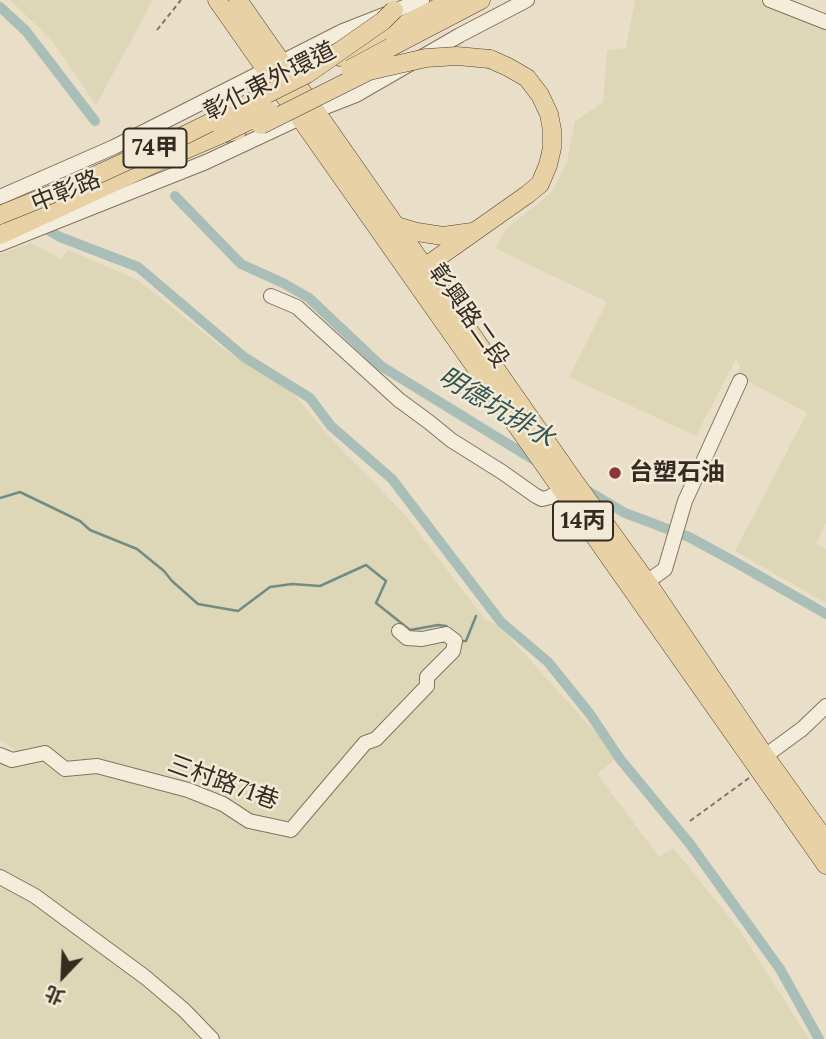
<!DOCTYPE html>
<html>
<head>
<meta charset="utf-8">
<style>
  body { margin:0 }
  #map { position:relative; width:826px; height:1039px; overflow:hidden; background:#e9dfc8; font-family:Lora,"Noto Sans TC",serif }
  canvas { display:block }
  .north { position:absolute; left:28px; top:941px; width:70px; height:70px; -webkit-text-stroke:5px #f2ead7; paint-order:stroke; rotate:203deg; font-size:19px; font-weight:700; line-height:28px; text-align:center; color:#362b21 }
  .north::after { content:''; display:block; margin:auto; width:24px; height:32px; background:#362b21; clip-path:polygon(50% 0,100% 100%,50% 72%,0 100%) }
</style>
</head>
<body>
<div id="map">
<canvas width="826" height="1039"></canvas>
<div class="north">北</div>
</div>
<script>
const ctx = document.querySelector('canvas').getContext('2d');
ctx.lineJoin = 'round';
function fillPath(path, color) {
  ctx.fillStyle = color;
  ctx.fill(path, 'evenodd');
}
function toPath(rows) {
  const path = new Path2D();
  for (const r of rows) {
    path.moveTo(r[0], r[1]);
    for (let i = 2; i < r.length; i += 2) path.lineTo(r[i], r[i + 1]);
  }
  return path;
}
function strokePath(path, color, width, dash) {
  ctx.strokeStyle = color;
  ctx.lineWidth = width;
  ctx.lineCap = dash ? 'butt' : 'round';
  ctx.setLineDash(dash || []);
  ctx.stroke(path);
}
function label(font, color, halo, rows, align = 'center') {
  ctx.font = font + ' Lora,"Noto Sans TC",serif';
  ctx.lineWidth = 5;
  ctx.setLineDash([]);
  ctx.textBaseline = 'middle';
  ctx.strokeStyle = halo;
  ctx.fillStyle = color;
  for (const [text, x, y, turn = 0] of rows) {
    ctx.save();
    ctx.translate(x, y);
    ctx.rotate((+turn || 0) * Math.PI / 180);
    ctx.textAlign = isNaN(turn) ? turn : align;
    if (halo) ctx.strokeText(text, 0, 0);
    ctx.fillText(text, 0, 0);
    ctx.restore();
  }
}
fillPath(toPath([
  [10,0,153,0,96,105,52,41],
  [635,0,770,0,826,22,826,523,816,544,826,549,826,603,735,551,807,413,737,375,740,366,736,359,696,436,569,377,607,302,495,248,507,228,551,193,567,162,575,121,603,102,607,50,626,48],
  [31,243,61,259,68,250,138,280,225,350,292,392,328,435,406,516,484,618,502,629,599,736,614,760,597,774,659,857,673,848,739,929,809,1039,0,1039,0,764,15,749,0,740,0,254]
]), '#ded7b7');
strokePath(toPath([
  [0,498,20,492,80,521,90,530,137,549,164,571,172,581,198,604,238,611,270,587,292,584,320,586,366,565,386,581,376,603,410,630,438,625,446,626,447,627],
  [461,641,466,641,476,616]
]), '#708c84', 2.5);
strokePath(toPath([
  [0,7,26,31,95,121],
  [175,196,241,264,283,283,309,298,381,366,539,463],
  [39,225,60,237,138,267,244,357,310,398,331,426,392,479,501,622,548,662,590,714,620,759,690,844,780,969,819,1039],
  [583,488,625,513,689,537,735,562,826,614]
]), '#a9beb7', 10);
const minor = toPath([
  [770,0,826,22],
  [0,197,114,147,343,31,422,0],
  [0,244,206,162,315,111,356,95,460,35,527,0],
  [271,296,297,307,399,400,429,422,451,440,502,472,536,496,542,499,550,497,570,483],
  [647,582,665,569,685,501,740,381],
  [0,755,12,760,45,753,65,769,97,766,188,790,223,804,249,821,291,830,365,743,376,739,427,686,427,677,453,651,455,641,446,634,422,639,407,638,399,631],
  [758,764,765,756,802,729,826,706],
  [0,877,35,896,145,977,184,1010,212,1039]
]);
const major = toPath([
  [217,0,826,865],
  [238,0,574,481,647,582,765,756,826,841],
  [391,47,481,0],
  [340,57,453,0],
  [397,226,417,232,443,236,472,232],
  [0,235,164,159,222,134,237,131],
  [416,273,528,194,540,184,548,165,552,148,552,130,549,114,540,95,527,78,508,67,490,59]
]);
strokePath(minor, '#84725f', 16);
strokePath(major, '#524133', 19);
strokePath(toPath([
  [157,30,181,0],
  [690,821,749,778]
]), '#84725f', 2, [5, 3.5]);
strokePath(minor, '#f5eddb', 14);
strokePath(major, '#e8d2a5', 18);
const majorBridge = toPath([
  [350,69,391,47],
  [261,125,369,71,426,58,457,56,490,59],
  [222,134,269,111],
  [0,215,72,186,189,133,307,74,383,21,394,10]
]);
strokePath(majorBridge, '#524133', 19, []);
strokePath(majorBridge, '#e8d2a5', 18);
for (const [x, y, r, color] of [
  [615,473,7,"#8c3638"]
]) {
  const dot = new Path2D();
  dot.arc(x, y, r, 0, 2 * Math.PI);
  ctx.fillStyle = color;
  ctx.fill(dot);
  strokePath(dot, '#f2ead7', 2.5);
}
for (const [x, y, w] of [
  [155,148,63],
  [583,521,60]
]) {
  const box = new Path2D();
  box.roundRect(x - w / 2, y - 19.5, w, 39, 5);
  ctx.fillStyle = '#f2ead7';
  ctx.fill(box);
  strokePath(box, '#362b21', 2);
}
label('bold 23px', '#362b21', null, [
  ["74甲",155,148],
  ["14丙",583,521]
]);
label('24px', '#362b21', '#f2ead7', [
  ["彰化東外環道",270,82,-27],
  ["中彰路",66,192,-22],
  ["彰興路二段",468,316,55],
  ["三村路71巷",223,783,20]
]);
label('bold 24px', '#362b21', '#f2ead7', [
  ["台塑石油",629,473]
], 'left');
label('italic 26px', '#325451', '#f2ead7', [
  ["明德坑排水",496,408,31]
]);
</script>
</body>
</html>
